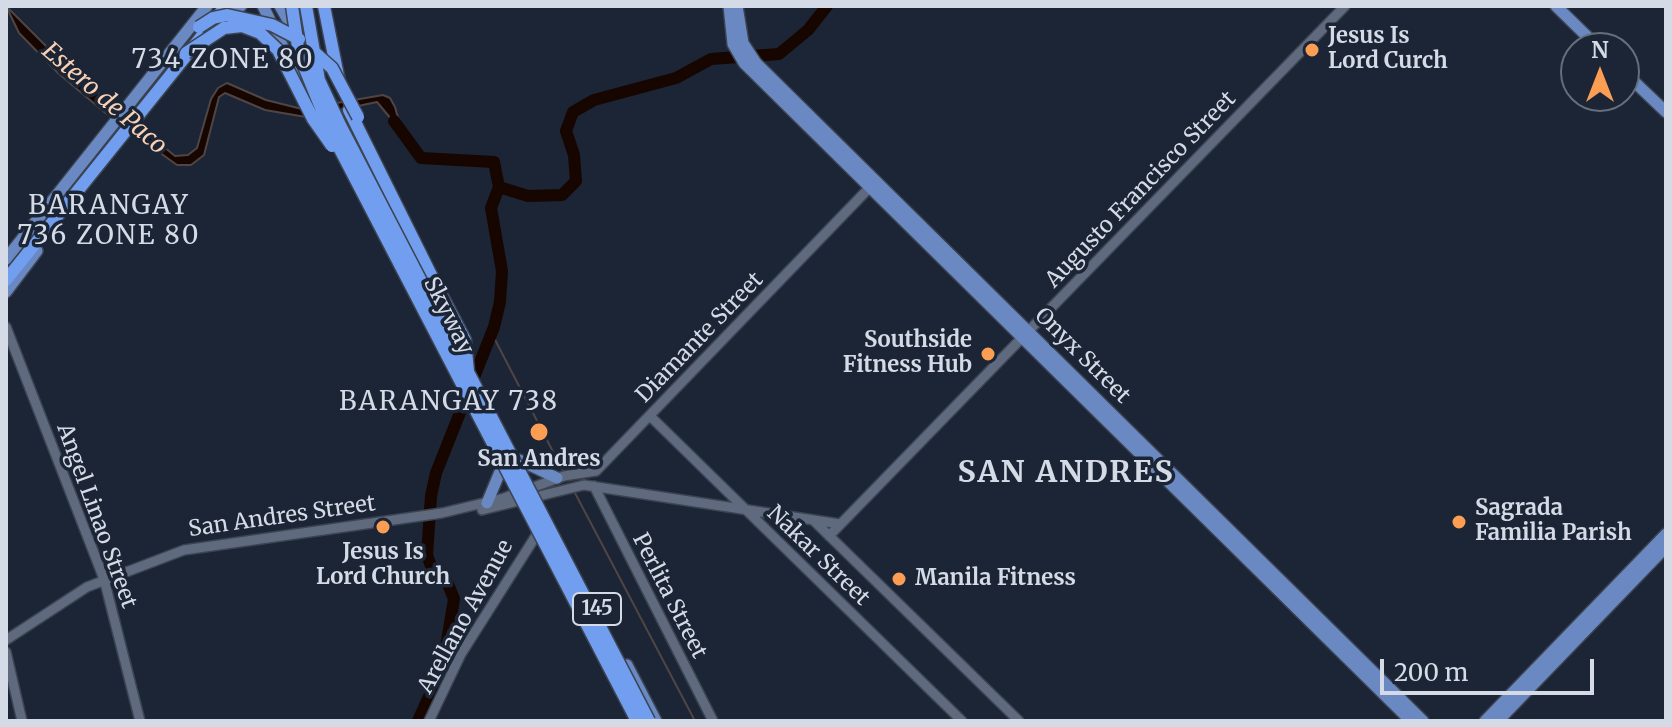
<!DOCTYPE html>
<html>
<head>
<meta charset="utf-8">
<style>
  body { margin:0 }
  #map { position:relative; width:1672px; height:727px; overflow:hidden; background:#1b2535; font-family:Merriweather,serif }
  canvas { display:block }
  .frame { position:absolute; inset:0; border:8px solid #d5dbe6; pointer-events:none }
  .north { position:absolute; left:1560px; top:32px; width:80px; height:80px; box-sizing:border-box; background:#1b2535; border:2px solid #656e7c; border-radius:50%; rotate:0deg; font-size:22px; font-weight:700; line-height:32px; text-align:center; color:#d5dbe6 }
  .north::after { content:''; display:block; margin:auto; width:28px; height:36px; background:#fc9d54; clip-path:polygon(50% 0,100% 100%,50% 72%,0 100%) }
  .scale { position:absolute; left:1380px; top:659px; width:214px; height:36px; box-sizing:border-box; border:4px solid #d5dbe6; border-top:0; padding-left:10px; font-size:24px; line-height:28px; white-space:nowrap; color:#d5dbe6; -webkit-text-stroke:6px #1b2535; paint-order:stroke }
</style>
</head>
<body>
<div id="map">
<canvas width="1672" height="727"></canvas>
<div class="frame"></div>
<div class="north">N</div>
<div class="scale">200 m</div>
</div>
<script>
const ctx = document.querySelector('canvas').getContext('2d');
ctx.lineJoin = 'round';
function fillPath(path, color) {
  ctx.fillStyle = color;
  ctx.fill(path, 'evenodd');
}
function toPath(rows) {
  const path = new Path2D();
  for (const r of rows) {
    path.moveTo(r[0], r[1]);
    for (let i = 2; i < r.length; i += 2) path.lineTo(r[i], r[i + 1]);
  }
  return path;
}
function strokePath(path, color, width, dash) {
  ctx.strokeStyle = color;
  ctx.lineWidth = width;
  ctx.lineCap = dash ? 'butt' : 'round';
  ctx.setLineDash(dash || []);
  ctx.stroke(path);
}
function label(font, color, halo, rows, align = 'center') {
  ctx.font = font + ' Merriweather,serif';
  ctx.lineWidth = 7;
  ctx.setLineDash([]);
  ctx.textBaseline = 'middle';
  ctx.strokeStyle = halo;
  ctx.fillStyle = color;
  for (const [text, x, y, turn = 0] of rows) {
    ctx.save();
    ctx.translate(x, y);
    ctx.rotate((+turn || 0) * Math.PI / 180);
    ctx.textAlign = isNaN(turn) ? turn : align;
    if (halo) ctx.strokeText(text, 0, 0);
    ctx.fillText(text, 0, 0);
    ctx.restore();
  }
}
const water = toPath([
  [6,6,68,68,175,156,188,155,197,148,211,99,218,88,227,83,266,100,302,109,383,95,390,98,395,107,402,132,377,102,306,117,265,110,225,93,219,97,204,155,191,165,177,165,109,116,58,73,19,33,6,6]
]);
fillPath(water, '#170500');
strokePath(water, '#504545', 2);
strokePath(toPath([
  [490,330,562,469],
  [575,493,695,721]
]), '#504545', 2);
strokePath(toPath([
  [394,121,421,158,494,162,499,187],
  [499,187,528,196,562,195,576,181,574,155,566,131,573,112,594,100,676,78,711,59,779,54,808,30,827,6],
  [418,721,443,665,454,599,448,584,431,566,427,555,431,496,436,473,494,327,500,302,502,271,491,208,499,187]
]), '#170500', 12);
const minor = toPath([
  [6,327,104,579,140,721],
  [650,416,962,721],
  [594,486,713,721],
  [482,510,584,485,840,524],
  [813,520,1019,721],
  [829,536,1345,6],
  [6,640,87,587,184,550,442,513,504,498,564,476,596,471,873,184],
  [6,652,22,721],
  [429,721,461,654,537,534]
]);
const major = toPath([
  [263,6,303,88],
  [280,6,315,68],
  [729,6,733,44,744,63,1411,721],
  [737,6,743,43,756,63,1423,721],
  [1556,6,1599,48],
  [225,13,241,6],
  [1624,72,1666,112],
  [6,259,207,6],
  [6,292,37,251],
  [519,460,557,478],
  [487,503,502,467],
  [627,665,656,721],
  [1485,721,1666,534],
  [1498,721,1666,547]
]);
const highway = toPath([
  [324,6,339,81],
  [349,110,433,279],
  [6,280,226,6]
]);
strokePath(minor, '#3c4351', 12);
strokePath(major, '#3c4351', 14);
strokePath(highway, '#3c4351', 15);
strokePath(minor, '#5f6a7e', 9);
strokePath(major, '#6a89c2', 11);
strokePath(highway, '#729eef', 12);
const highwayBridge = toPath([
  [292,6,299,54,330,130,637,721],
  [306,6,319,80,340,125,649,721],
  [199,27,213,18,227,15,272,25,299,39],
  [313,51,332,68,358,117],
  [186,53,224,28,242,26,260,33,278,50,313,119,332,146],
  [433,279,465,340,468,371]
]);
strokePath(highwayBridge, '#3c4351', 15, []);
strokePath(highwayBridge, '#729eef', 12);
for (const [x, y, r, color] of [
  [1312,50,8,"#fc9d54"],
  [988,354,8,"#fc9d54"],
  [539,432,10,"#fc9d54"],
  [1459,522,8,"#fc9d54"],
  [383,527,8,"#fc9d54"],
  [899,579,8,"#fc9d54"]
]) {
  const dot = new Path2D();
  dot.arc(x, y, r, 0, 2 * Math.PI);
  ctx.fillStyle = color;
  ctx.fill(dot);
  strokePath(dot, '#1b2535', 3);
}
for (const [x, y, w] of [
  [597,609,48]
]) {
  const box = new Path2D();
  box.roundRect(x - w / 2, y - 16, w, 32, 6);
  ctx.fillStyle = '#1b2535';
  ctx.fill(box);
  strokePath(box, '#d5dbe6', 2);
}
label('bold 20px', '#d5dbe6', null, [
  ["145",597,609]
]);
label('bold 22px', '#d5dbe6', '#1b2535', [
  ["Jesus Is",1328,37],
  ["Lord Curch",1328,62],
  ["Southside",972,341,"right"],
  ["Fitness Hub",972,366,"right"],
  ["San Andres",539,460,"center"],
  ["Sagrada",1475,509],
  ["Familia Parish",1475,534],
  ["Jesus Is",383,553,"center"],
  ["Lord Church",383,578,"center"],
  ["Manila Fitness",915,579]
], 'left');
label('22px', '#d5dbe6', '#1b2535', [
  ["Augusto Francisco Street",1141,190,-46],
  ["Skyway",448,316,63],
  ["Diamante Street",700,338,-46],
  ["Onyx Street",1082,356,45],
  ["Angel Linao Street",96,516,70],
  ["San Andres Street",282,517,-8],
  ["Nakar Street",818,556,44],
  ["Perlita Street",669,596,63],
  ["Arellano Avenue",466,617,-61]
]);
label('italic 24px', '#f8d0b5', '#1b2535', [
  ["Estero de Paco",104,99,41]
]);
ctx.letterSpacing = '2px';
label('26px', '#d5dbe6', '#1b2535', [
  ["734 ZONE 80",223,61],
  ["BARANGAY",109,207],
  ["736 ZONE 80",109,237],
  ["BARANGAY 738",449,403]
]);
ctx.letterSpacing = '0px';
ctx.letterSpacing = '2px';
label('bold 30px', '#d5dbe6', '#1b2535', [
  ["SAN ANDRES",1066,474]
]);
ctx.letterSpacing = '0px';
</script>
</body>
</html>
